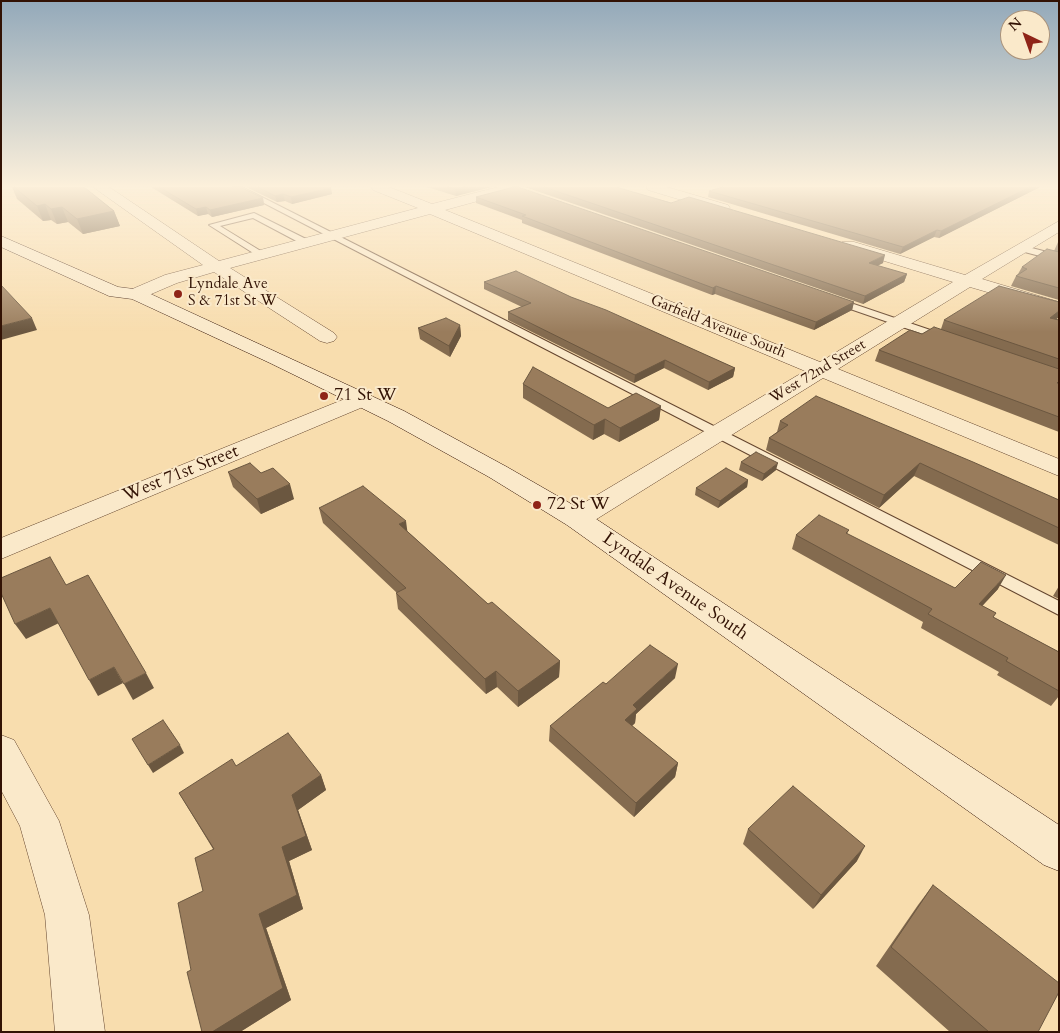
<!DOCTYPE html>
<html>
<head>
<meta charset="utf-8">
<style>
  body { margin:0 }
  #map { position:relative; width:1060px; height:1033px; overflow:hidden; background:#f8ddae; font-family:Cardo,serif }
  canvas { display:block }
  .frame { position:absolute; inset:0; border:2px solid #321204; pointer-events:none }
  .north { position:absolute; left:1000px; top:10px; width:50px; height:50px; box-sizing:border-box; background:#fae9ca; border:1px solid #aa937b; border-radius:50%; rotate:318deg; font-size:14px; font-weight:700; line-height:20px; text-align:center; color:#321204 }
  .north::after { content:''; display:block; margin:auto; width:18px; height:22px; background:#8f2418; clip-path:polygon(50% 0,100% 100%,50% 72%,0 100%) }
</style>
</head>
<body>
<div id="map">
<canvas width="1060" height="1033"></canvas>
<div class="frame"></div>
<div class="north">N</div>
</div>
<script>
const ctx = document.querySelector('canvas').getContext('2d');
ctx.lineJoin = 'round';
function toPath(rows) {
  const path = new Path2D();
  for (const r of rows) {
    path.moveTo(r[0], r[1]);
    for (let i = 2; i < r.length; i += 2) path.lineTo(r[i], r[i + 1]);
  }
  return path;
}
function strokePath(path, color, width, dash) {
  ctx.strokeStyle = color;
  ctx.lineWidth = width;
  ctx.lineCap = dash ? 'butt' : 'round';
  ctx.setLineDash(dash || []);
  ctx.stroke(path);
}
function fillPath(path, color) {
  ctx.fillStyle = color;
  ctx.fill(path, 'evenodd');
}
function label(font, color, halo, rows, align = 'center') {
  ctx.font = font + ' Cardo,serif';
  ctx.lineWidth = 4;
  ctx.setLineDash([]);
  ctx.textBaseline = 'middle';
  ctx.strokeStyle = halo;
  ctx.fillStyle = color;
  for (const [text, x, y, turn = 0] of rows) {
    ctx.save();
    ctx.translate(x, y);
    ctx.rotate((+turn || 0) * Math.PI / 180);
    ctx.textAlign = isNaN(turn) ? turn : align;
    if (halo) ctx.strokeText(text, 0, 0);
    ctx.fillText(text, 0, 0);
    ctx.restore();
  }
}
const lane = toPath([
  [233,187,242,187,1059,601,1059,615,233,187],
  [254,213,310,241,311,243,304,245,253,218,220,226,264,253,264,257,261,258,209,225,254,213],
  [1020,245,1059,255,1059,261,1017,250,1016,248,1020,245],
  [833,297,948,336,949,338,944,341,940,340,830,302,830,298,833,297]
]);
const street = toPath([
  [93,187,109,187,219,261,418,208,373,190,371,187,389,187,432,204,498,187,520,187,518,190,445,210,820,362,953,282,842,248,840,245,842,242,854,242,965,275,1059,221,1059,232,982,279,1059,302,1059,313,970,287,838,369,1059,459,1059,476,823,378,587,525,577,528,567,525,563,519,567,513,805,371,430,214,230,268,334,333,337,337,334,341,327,343,320,341,214,272,177,283,142,298,136,299,130,298,127,294,130,290,165,275,203,265,93,187],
  [646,187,667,187,728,205,730,208,728,211,718,211,648,190,646,187],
  [362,392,370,394,373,399,370,404,1,559,1,538,362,392],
  [1,735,14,740,59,821,89,915,105,1032,55,1032,45,915,20,826,1,790,1,735]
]);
const secondary = toPath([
  [1,236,118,287,142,290,404,411,507,467,587,513,1059,825,1059,871,1044,865,567,525,489,477,388,421,270,363,132,299,109,296,1,247,1,236]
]);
strokePath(lane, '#64452e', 2);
strokePath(street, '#64452e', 1);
strokePath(secondary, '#321204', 1);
fillPath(lane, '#fae9ca');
fillPath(street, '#fae9ca');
fillPath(secondary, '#fae9ca');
fillPath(toPath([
  [12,187,84,187,114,211,120,226,83,234,68,222,57,224,51,220,43,221,17,199],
  [151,187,240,187,263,198,264,205,212,217,208,214,198,216],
  [246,187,330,187,331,188,332,194,292,204,285,201,277,202],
  [427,187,491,187,456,196],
  [525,187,616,187,883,263,877,266,907,274,904,282,863,304],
  [1040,187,939,238,934,237,900,254,708,197,709,191],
  [476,197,854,302,852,310,814,330,715,294,712,295,522,223,522,220,476,203],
  [1059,241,1059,300,1011,286,1016,276,1018,274,1022,267,1054,251,1058,242],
  [484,282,571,297,735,368,733,377,708,390,664,368,634,383,508,320,508,312,522,307,484,289],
  [1059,302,1059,317,1056,319,1059,320,1059,432,875,361,879,350,922,334,941,329,944,320],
  [460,325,461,336,450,357,420,339,418,328],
  [523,384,608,408,661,406,659,420,619,442,604,434,593,440,523,398],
  [780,421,1059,500,1059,545,914,476,879,508,766,450,769,438,777,432],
  [741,462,776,470,762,481,739,470],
  [228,472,261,473,294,499,261,514,233,487],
  [748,480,747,487,718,508,695,495,696,488],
  [319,508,407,531,488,604,560,661,559,677,518,707,497,687,486,694,398,609,396,593,397,593,323,523],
  [849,530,847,534,955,588,998,589,982,606,996,613,993,617,1059,652,1059,696,1051,706,997,675,999,672,921,628,923,622,792,549,796,535],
  [1059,586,1059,599,1053,596],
  [675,678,636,714,635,723,632,726,678,763,675,777,634,817,549,741,550,726,606,684],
  [236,766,321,775,326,790,298,810,312,850,289,861,303,909,266,928,291,1000,240,1032,202,1032,191,970,203,891,213,849,179,793],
  [748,829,857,861,813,909,743,844],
  [933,885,1038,1032,950,1032,876,966,918,905]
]), '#846b4f');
fillPath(toPath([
  [465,187,491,187,456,196,455,189],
  [1030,187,1040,187,939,238,941,231],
  [331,188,332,194,292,204,291,197],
  [283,194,285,201,277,202,275,196],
  [263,198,264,205,212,217,210,210],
  [45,204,51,220,43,221,37,206],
  [62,207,68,222,57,224,51,209],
  [206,207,208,214,198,216,196,209],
  [114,211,120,226,83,234,77,219],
  [937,230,934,237,900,254,903,247],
  [885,255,883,263,866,271,869,263],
  [907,274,904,282,863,304,865,296],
  [716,286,715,294,712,295,713,288],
  [854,302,852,310,814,330,816,322],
  [1059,311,1059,317,1045,328,1050,318],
  [32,318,37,330,1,340,1,326],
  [460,325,461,336,450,357,449,346],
  [665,360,664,368,634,383,635,375],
  [735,368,733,377,708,390,709,382],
  [661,406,659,420,619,442,620,428],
  [605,419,604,434,593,440,594,425],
  [778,463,776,470,762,481,764,474],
  [920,463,914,476,879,508,884,495],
  [748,480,747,487,718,508,720,501],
  [290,484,294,499,261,514,257,499],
  [406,521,408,536,399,524],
  [1006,575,998,589,971,618,979,604],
  [50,608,59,623,26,639,15,624],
  [560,661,559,677,518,707,518,691],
  [678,664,675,678,636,714,635,723,623,734,625,720,633,705],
  [114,667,123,683,98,696,89,680],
  [496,671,497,687,486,694,485,679],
  [146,673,154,688,133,700,124,684],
  [180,745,184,753,153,773,148,765],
  [678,763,675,777,634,817,636,803],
  [321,775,326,790,298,810,312,850,289,861,303,909,266,928,291,1000,240,1032,212,1032,259,914,282,847,292,795],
  [865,846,857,861,813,909,821,895]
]), '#6b5740');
const building = toPath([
  [14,187,84,187,114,211,77,219,62,207,51,209,45,204,37,206,14,187],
  [159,187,240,187,263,198,210,210,206,207,196,209,159,187],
  [258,187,330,187,331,188,291,197,283,194,275,196,258,187],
  [447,187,465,187,455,189,447,187],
  [514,187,518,187,854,302,816,322,716,286,713,288,522,216,526,215,476,197,514,187],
  [544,187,616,187,671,203,689,197,885,255,869,263,907,274,865,296,544,187],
  [722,187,1030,187,941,231,937,230,903,247,709,191,722,187],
  [1047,249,1059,252,1059,288,1016,276,1027,269,1022,267,1047,249],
  [516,271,571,297,606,310,735,368,709,382,665,360,635,375,508,312,531,303,484,282,516,271],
  [1,285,32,318,1,326,1,285],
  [999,286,1059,302,1059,311,1050,318,1059,320,1059,359,944,320,999,286],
  [446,318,460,325,449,346,418,328,446,318],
  [934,327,1059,369,1059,381,1057,383,1059,383,1059,417,879,350,910,330,922,334,934,327],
  [533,367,608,408,636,393,661,406,620,428,605,419,594,425,523,384,533,367],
  [816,396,973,462,1059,500,1059,528,920,463,884,495,769,438,788,425,780,421,816,396],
  [756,452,778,463,764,474,741,462,756,452],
  [250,463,261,473,273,468,290,484,257,499,228,472,250,463],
  [726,468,748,480,720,501,696,488,726,468],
  [363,486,406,521,399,524,488,604,492,602,560,661,518,691,496,671,485,679,396,593,406,588,319,508,363,486],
  [819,515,849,530,846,533,955,588,981,562,1006,575,979,604,996,613,993,617,1059,652,1059,691,1006,661,1008,658,928,614,932,609,796,535,819,515],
  [50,557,66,585,88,575,146,673,124,684,114,667,89,680,50,608,15,624,1,593,1,578,50,557],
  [650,645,678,664,633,705,637,709,625,720,678,763,636,803,550,726,603,682,606,684,650,645],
  [163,720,180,745,148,765,132,739,163,720],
  [288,733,321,775,292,795,306,836,282,847,297,895,259,914,283,988,212,1032,202,1032,187,972,191,970,178,903,203,891,195,858,214,849,179,793,232,759,236,766,288,733],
  [793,786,865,846,821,895,748,829,793,786],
  [933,885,1059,983,1059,992,1038,1032,989,1032,891,947,933,885]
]);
fillPath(building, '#997c5c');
strokePath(building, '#6b5740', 1);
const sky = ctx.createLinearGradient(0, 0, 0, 332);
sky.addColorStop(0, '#93a9ba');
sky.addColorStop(0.56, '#fcf0db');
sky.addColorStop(1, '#fcf0db00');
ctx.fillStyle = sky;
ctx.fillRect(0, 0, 1060, 332);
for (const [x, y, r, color] of [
  [178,294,5,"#8f2418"],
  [324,396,5,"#8f2418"],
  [537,505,5,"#8f2418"]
]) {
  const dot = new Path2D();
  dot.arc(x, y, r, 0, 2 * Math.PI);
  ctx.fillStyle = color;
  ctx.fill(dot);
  strokePath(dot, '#fae9ca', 2);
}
label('15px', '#321204', '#fae9ca', [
  ["Lyndale Ave",188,285],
  ["S & 71st St W",188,302]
], 'left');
label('15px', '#321204', '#fae9ca', [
  ["Garfield Avenue South",718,327,22],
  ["West 72nd Street",818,372,-31]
]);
label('18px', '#321204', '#fae9ca', [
  ["71 St W",334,396],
  ["72 St W",547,505]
], 'left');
label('18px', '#321204', '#fae9ca', [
  ["West 71st Street",181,474,-22],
  ["Lyndale Avenue South",675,587,35]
]);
</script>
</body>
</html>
